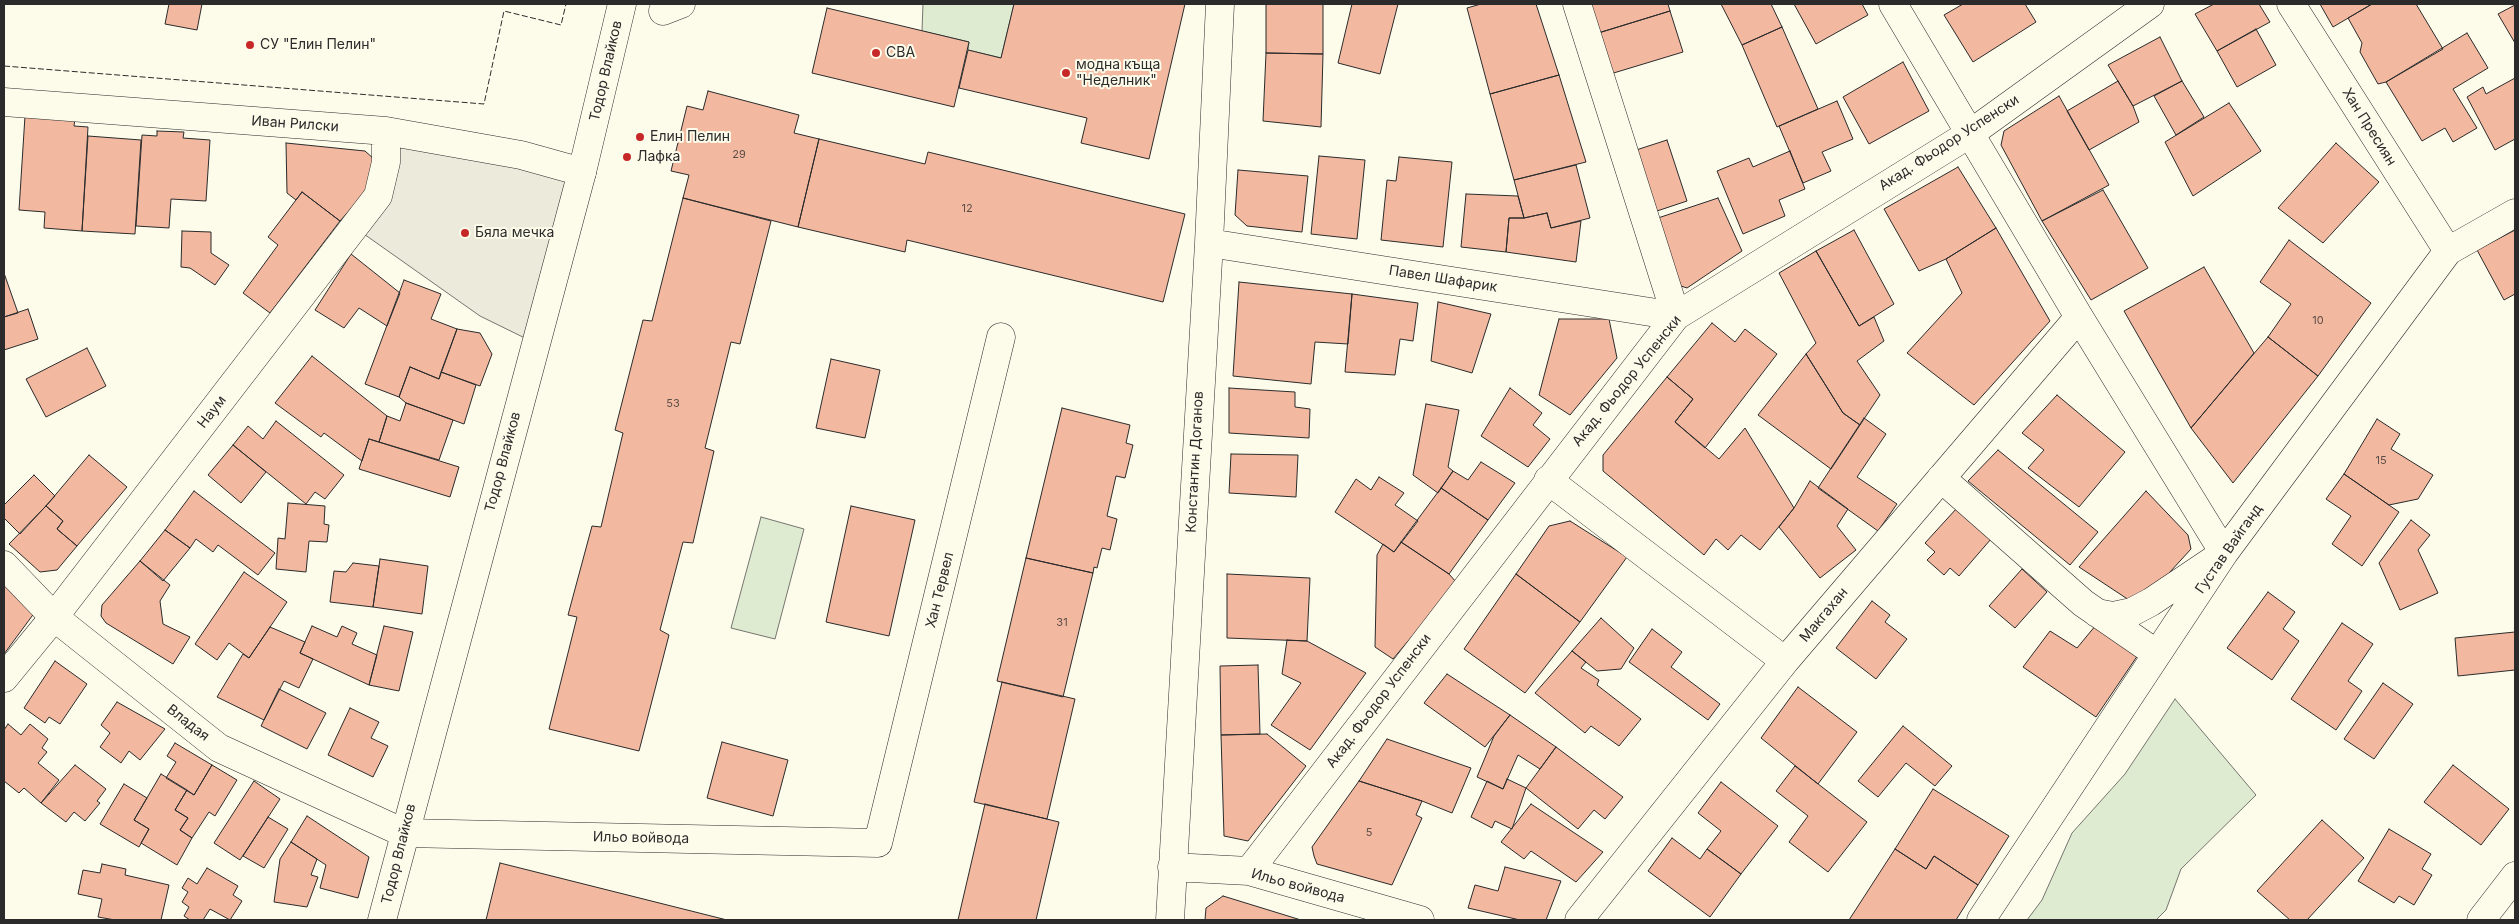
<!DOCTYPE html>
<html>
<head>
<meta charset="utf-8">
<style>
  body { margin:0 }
  #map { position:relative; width:2519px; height:924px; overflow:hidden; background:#fdfbea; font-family:Inter,sans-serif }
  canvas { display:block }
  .frame { position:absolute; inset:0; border:5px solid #2b2b2b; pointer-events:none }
</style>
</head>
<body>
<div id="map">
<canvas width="2519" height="924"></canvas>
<div class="frame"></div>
</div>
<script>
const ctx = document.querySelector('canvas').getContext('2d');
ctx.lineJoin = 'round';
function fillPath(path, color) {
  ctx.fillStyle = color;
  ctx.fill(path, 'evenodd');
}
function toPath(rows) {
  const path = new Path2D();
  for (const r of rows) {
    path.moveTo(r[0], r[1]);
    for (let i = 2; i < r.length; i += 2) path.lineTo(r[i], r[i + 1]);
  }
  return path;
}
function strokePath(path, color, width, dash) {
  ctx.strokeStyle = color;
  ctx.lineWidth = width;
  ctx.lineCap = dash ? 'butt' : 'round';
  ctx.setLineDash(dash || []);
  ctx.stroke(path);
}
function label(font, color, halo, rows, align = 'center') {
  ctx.font = font + ' Inter,sans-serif';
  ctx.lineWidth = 4;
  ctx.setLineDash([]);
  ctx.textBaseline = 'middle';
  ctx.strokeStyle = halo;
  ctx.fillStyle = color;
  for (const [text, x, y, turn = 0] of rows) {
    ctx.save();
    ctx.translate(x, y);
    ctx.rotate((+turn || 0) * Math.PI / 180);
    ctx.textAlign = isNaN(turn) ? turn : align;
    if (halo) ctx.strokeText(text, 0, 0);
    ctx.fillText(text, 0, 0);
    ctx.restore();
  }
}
const green = toPath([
  [923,4,1014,4,1001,58,968,50,969,42,922,31,923,4],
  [761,517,804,529,775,639,731,628,761,517],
  [2175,699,2256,795,2181,869,2166,910,2156,920,2027,920,2042,900,2072,833,2125,774,2175,699]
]);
fillPath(green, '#deebd1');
strokePath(green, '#74746e', 1);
const parking = toPath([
  [386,131,582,172,535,343,480,316,354,227,386,131]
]);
fillPath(parking, '#eceadb');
strokePath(parking, '#74746e', 1);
const building = toPath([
  [169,4,202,4,197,30,165,24,169,4],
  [1014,4,1185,4,1149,159,1081,143,1087,118,959,88,968,50,1001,58,1014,4],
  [1266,4,1323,4,1323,54,1266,53,1266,4],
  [1352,4,1398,4,1380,74,1338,63,1352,4],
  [1481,4,1536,4,1559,75,1490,94,1467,8,1481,4],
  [1586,4,1668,4,1670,11,1595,34,1586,4],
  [1721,4,1771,4,1782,27,1742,45,1721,4],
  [1794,4,1862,4,1868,15,1816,44,1794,4],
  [1963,4,2025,4,2036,22,1973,62,1944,15,1963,4],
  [2214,4,2259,4,2270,22,2217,51,2195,14,2214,4],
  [2320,4,2372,4,2333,27,2320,4],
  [2372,4,2416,4,2443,49,2386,82,2378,84,2360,52,2362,43,2348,18,2372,4],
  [2515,5,2515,43,2498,14,2515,5],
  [827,8,969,42,954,107,812,73,827,8],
  [1670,11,1683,52,1607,75,1595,34,1670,11],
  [1782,27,1818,109,1777,127,1742,45,1782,27],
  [2256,29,2276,65,2237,87,2217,51,2256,29],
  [2467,33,2488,68,2453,89,2477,128,2453,142,2445,128,2422,141,2386,82,2467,33],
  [2160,37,2182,81,2133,106,2108,65,2160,37],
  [1266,53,1323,54,1321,127,1263,121,1266,53],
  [1903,62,1929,111,1869,144,1843,97,1903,62],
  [1559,75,1586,162,1514,180,1490,94,1559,75],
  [2515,78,2515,139,2495,150,2467,97,2483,87,2486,94,2515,78],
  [2118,81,2133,106,2139,122,2089,150,2067,111,2118,81],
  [2182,81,2204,117,2176,135,2154,96,2182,81],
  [708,91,799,115,794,133,819,139,798,227,683,198,689,175,671,171,687,106,703,110,708,91],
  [2059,96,2109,185,2042,221,2001,145,2004,131,2059,96],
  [1837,101,1853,139,1822,152,1831,171,1803,183,1779,126,1837,101],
  [2229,103,2261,151,2193,196,2165,142,2229,103],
  [25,116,75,119,74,126,88,127,82,231,44,228,45,212,19,210,25,116],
  [157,131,184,132,183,138,210,140,206,201,171,199,169,228,136,226,142,135,157,136,157,131],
  [88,136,141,140,135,234,82,231,88,136],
  [819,139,925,164,928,152,1185,214,1163,302,907,240,905,252,798,227,819,139],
  [1667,140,1687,201,1651,213,1630,152,1667,140],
  [286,143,365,151,374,159,371,186,340,221,302,192,296,200,287,193,286,143],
  [2336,143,2379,182,2323,243,2278,208,2336,143],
  [1790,151,1805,189,1779,200,1785,216,1743,234,1717,171,1749,158,1753,167,1790,151],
  [1319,156,1365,160,1357,239,1311,234,1319,156],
  [1399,157,1452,162,1443,247,1381,240,1387,180,1396,181,1399,157],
  [1576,165,1590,218,1551,228,1547,213,1524,218,1514,180,1576,165],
  [1958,167,1996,228,1946,259,1919,271,1884,209,1958,167],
  [1238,170,1308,176,1302,232,1247,226,1235,215,1238,170],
  [2103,190,2148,268,2091,300,2042,221,2103,190],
  [302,192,340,221,270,313,243,293,278,245,268,237,302,192],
  [1466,194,1518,196,1524,218,1509,218,1506,252,1461,247,1466,194],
  [683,198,771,221,740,344,731,342,705,448,714,451,693,543,683,542,660,630,669,635,639,751,549,729,577,617,568,615,592,526,601,527,623,433,615,430,643,320,652,321,683,198],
  [1718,198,1742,251,1687,288,1675,284,1652,220,1718,198],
  [1547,213,1551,228,1581,221,1576,262,1506,252,1509,218,1524,218,1547,213],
  [1996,228,2050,321,1974,405,1907,353,1962,293,1946,259,1996,228],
  [1854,230,1894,304,1859,326,1816,251,1854,230],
  [2515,230,2515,294,2504,300,2477,250,2515,230],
  [182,231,211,232,211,253,229,265,215,285,190,268,181,267,182,231],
  [2289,240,2371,303,2318,376,2268,337,2291,304,2260,282,2289,240],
  [1816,251,1859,326,1874,317,1884,341,1857,361,1880,395,1860,425,1843,413,1806,354,1816,343,1779,273,1816,251],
  [351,254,400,293,387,326,359,308,344,328,315,310,351,254],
  [2204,267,2254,353,2191,428,2124,311,2204,267],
  [4,273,18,313,4,317,4,273],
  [404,280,441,294,431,319,457,329,439,379,410,367,399,397,365,384,404,280],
  [1239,282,1352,294,1348,344,1315,342,1311,384,1233,376,1239,282],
  [1352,294,1418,303,1413,341,1400,339,1395,375,1345,372,1352,294],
  [1438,302,1491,314,1472,373,1431,361,1438,302],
  [28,309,38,339,4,350,4,317,28,309],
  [1559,319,1609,319,1617,358,1570,415,1539,395,1559,319],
  [1712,323,1735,342,1745,329,1777,354,1705,448,1675,422,1693,399,1667,377,1712,323],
  [457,329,480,333,492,354,480,386,441,372,457,329],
  [2268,337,2318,376,2233,483,2191,428,2268,337],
  [87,348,106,386,46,417,26,379,87,348],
  [1806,354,1843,413,1860,425,1831,469,1758,415,1806,354],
  [312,356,387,416,379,442,369,439,362,461,324,433,321,437,275,403,312,356],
  [831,359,880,370,865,438,816,428,831,359],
  [410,367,439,379,441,372,476,385,464,424,406,403,399,397,410,367],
  [1667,377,1693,399,1675,422,1719,459,1745,428,1794,508,1760,550,1741,535,1728,550,1716,539,1704,555,1603,471,1603,455,1667,377],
  [1229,388,1295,392,1295,407,1310,409,1309,438,1229,433,1229,388],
  [1510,388,1542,413,1533,425,1550,439,1528,467,1481,436,1510,388],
  [2057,395,2125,452,2079,507,2028,468,2044,450,2022,433,2057,395],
  [406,403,453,420,439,460,379,442,387,416,400,421,406,403],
  [1426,404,1459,410,1448,467,1453,471,1438,493,1413,475,1426,404],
  [1062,408,1130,425,1126,443,1133,445,1125,478,1116,476,1107,516,1117,519,1110,550,1102,548,1097,568,1094,567,1093,573,1026,558,1062,408],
  [1864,418,1886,434,1857,477,1897,504,1878,531,1818,488,1864,418],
  [2377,419,2400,434,2391,449,2433,475,2418,499,2389,505,2344,474,2377,419],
  [276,421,344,475,325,499,315,492,306,504,233,445,248,426,263,439,276,421],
  [369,439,459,467,450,497,359,469,369,439],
  [233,445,266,472,241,503,208,475,233,445],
  [1998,450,2098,532,2070,565,1968,481,1998,450],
  [1231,454,1298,455,1296,497,1229,493,1231,454],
  [89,455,127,487,77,546,57,529,63,521,46,506,89,455],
  [1481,462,1515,483,1488,520,1441,488,1453,471,1468,480,1481,462],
  [2344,474,2399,512,2362,566,2332,544,2351,516,2326,499,2344,474],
  [34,475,55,496,20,534,4,518,4,505,34,475],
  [1379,477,1404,493,1395,505,1418,521,1394,552,1335,512,1356,479,1371,490,1379,477],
  [1810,481,1848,509,1837,526,1856,550,1820,578,1779,527,1794,508,1810,481],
  [1441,488,1488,520,1449,574,1401,542,1441,488],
  [194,491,275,553,258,575,218,545,213,552,196,539,190,548,165,530,194,491],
  [2146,491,2188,535,2191,549,2159,584,2129,600,2079,567,2146,491],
  [288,503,325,506,324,524,329,525,327,542,309,541,306,572,276,569,278,538,285,539,288,503],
  [46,506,63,521,57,529,77,546,57,570,40,572,9,544,46,506],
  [851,506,915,520,889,636,826,622,851,506],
  [1957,508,1991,539,1959,576,1950,568,1944,575,1927,560,1935,552,1925,543,1957,508],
  [2411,520,2430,535,2418,550,2438,593,2400,610,2379,563,2411,520],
  [1570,521,1627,557,1580,622,1516,574,1549,526,1570,521],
  [165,530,190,548,163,581,140,561,165,530],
  [1401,542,1449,574,1457,583,1393,659,1375,647,1377,555,1383,544,1394,552,1401,542],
  [1026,558,1093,573,1063,697,997,681,1026,558],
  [380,559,428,566,422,614,373,607,380,559],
  [140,561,170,585,160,601,163,624,190,637,173,664,106,623,101,616,102,605,140,561],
  [353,563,379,566,373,607,330,602,334,571,346,572,353,563],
  [2022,569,2047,592,2015,628,1989,606,2022,569],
  [244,572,287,602,249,658,229,643,217,660,195,644,244,572],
  [1227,574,1310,578,1307,641,1227,638,1227,574],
  [1516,574,1580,622,1525,693,1464,649,1516,574],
  [4,577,38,608,4,654,4,577],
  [2268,592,2295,612,2283,629,2299,641,2272,680,2227,648,2268,592],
  [1872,601,1890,615,1885,622,1907,639,1876,679,1836,648,1872,601],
  [1601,618,1634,648,1621,669,1597,671,1572,651,1601,618],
  [2342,623,2373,644,2348,681,2362,691,2336,730,2291,699,2342,623],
  [2096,625,2140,652,2096,717,2023,667,2050,631,2077,648,2096,625],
  [312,626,337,637,342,626,357,633,352,644,377,655,369,685,300,653,312,626],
  [384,626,413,632,399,691,369,685,384,626],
  [270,627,305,642,300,653,313,659,299,688,284,681,264,720,217,697,243,654,249,658,270,627],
  [1652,629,1682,652,1671,667,1720,704,1708,720,1629,662,1652,629],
  [2515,632,2515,670,2458,676,2455,638,2515,632],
  [1287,640,1307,641,1366,673,1310,750,1271,725,1301,683,1282,674,1287,640],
  [1572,651,1586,662,1581,668,1599,680,1597,685,1641,719,1619,746,1591,726,1585,733,1535,693,1572,651],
  [55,661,87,684,60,724,49,717,45,723,24,708,55,661],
  [1258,665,1260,734,1221,735,1220,666,1258,665],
  [1447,674,1510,715,1485,747,1424,703,1447,674],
  [1002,682,1075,699,1047,819,974,802,1002,682],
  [2383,683,2413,704,2374,759,2344,739,2383,683],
  [1798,687,1857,732,1818,784,1761,738,1798,687],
  [279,689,326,713,307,749,261,726,279,689],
  [117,702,165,729,140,760,129,751,121,763,100,747,110,733,101,725,117,702],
  [350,708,379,722,371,738,388,746,373,777,328,755,350,708],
  [1510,715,1556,747,1540,769,1518,755,1503,789,1477,777,1494,736,1510,715],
  [8,724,21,735,30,724,48,739,42,748,47,752,38,763,59,780,41,803,24,788,19,793,4,781,4,730,8,724],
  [1903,726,1952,766,1935,786,1906,763,1878,797,1858,781,1903,726],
  [1267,734,1306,766,1248,841,1224,836,1221,735,1267,734],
  [1387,739,1471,768,1452,813,1422,801,1359,781,1387,739],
  [722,742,788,760,773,816,707,798,722,742],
  [175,743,212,765,194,795,166,778,176,762,167,756,175,743],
  [1556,747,1623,797,1605,819,1594,810,1578,829,1526,788,1556,747],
  [75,765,106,789,97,801,100,803,85,821,74,812,66,822,41,803,75,765],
  [212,765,237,780,215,816,209,812,192,838,180,830,188,818,175,810,187,790,194,795,212,765],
  [2453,765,2509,809,2481,845,2424,802,2453,765],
  [1795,766,1867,822,1828,872,1789,842,1808,816,1776,791,1795,766],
  [161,774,187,790,175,810,188,818,180,830,192,838,177,865,141,843,149,829,134,820,161,774],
  [1507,779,1526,788,1512,829,1495,821,1492,828,1471,817,1487,781,1503,789,1507,779],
  [254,781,280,799,240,860,214,843,254,781],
  [1359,781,1422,801,1416,815,1422,818,1392,885,1317,864,1314,856,1312,847,1359,781],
  [1721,782,1778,826,1741,874,1707,849,1721,831,1698,813,1721,782],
  [124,784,147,798,134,820,149,829,139,847,100,824,124,784],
  [1933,789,2009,836,1978,885,1934,856,1926,869,1895,849,1933,789],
  [985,804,1059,822,1036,920,958,920,985,804],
  [1531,804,1603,852,1576,882,1531,851,1524,859,1501,842,1531,804],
  [307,816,369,857,358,898,320,888,326,865,291,842,307,816],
  [268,817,288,829,264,868,243,856,268,817],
  [2322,820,2364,858,2307,920,2290,920,2257,891,2322,820],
  [2389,829,2431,854,2422,869,2432,875,2414,905,2399,896,2394,903,2358,881,2389,829],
  [1672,838,1700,859,1707,849,1741,874,1710,917,1648,871,1672,838],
  [291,842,317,859,311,875,318,877,307,907,274,902,280,859,291,842],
  [1895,849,1926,869,1934,856,1978,885,1956,920,1849,920,1895,849],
  [500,863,727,920,486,920,500,863],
  [102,864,126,869,125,875,169,885,161,920,115,920,98,917,102,899,78,894,83,870,100,873,102,864],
  [1505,867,1561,881,1546,920,1520,920,1468,908,1475,885,1498,891,1505,867],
  [207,868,238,886,233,895,242,901,230,920,210,909,203,920,190,920,184,916,189,907,182,902,188,892,182,888,188,878,197,884,207,868],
  [1223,896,1301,920,1205,920,1206,908,1223,896]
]);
fillPath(building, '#f2b8a0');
strokePath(building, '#2b2b2b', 1);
const street = toPath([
  [1893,4,2079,317,2224,553,2151,602,2132,612,2113,616,2097,613],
  [2291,4,2448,251],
  [663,11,681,4],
  [4,102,386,131,521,155,582,172],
  [1209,243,1676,316,1577,4],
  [1941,478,2083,603,2157,654],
  [1548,480,1785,661],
  [4,565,54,617,219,748,404,833,878,843,1001,337],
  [4,678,54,617,378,196,386,162,386,131],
  [1172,867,1249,871,1420,920],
  [1249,871,1676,316,1971,133,2150,4],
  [1170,920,1209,243,1220,4],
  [1579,920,1785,661,2079,317],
  [1981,920,2224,553,2448,251,2515,213],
  [2481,920,2515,876]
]);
const secondary = toPath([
  [382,920,582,172,622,4]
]);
strokePath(street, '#2b2b2b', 29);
strokePath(secondary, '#2b2b2b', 29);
strokePath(street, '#fdfbea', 28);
strokePath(secondary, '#fdfbea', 28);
strokePath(toPath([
  [4,66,484,104,504,11,561,25,566,4]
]), '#2b2b2b', 1, [6, 2.5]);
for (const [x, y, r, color] of [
  [250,45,5,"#c62828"],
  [876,53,5,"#c62828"],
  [1066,73,5,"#c62828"],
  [640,137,5,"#c62828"],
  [627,157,5,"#c62828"],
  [465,233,5,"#c62828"]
]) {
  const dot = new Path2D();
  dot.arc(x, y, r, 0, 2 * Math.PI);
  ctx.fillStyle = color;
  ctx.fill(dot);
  strokePath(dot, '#fdfbea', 2);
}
label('11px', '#5d4e48', null, [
  ["29",739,155],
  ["12",967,209],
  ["10",2318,321],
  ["53",673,404],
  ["15",2381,461],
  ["31",1062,623],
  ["5",1369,833]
]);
label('14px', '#2b2b2b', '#fdfbea', [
  ["СУ \"Елин Пелин\"",260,45],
  ["CBA",886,53],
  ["модна къща",1076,65],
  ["\"Неделник\"",1076,81],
  ["Елин Пелин",650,137],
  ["Лафка",637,157],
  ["Бяла мечка",475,233]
], 'left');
label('14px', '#2b2b2b', '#fdfbea', [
  ["Тодор Влайков",606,71,-77],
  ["Иван Рилски",295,124,4],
  ["Хан Пресиян",2369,127,58],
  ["Акад. Фьодор Успенски",1949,143,-33],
  ["Павел Шафарик",1443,279,9],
  ["Акад. Фьодор Успенски",1627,381,-51],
  ["Наум",212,412,-52],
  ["Тодор Влайков",503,462,-75],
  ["Константин Доганов",1195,462,-87],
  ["Густав Вайганд",2229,549,-55],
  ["Хан Тервел",940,590,-76],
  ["Макгахан",1824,615,-50],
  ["Акад. Фьодор Успенски",1379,701,-53],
  ["Владая",188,723,38],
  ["Ильо войвода",641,838,1],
  ["Тодор Влайков",399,854,-76],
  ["Ильо войвода",1298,886,15]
]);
</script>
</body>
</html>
